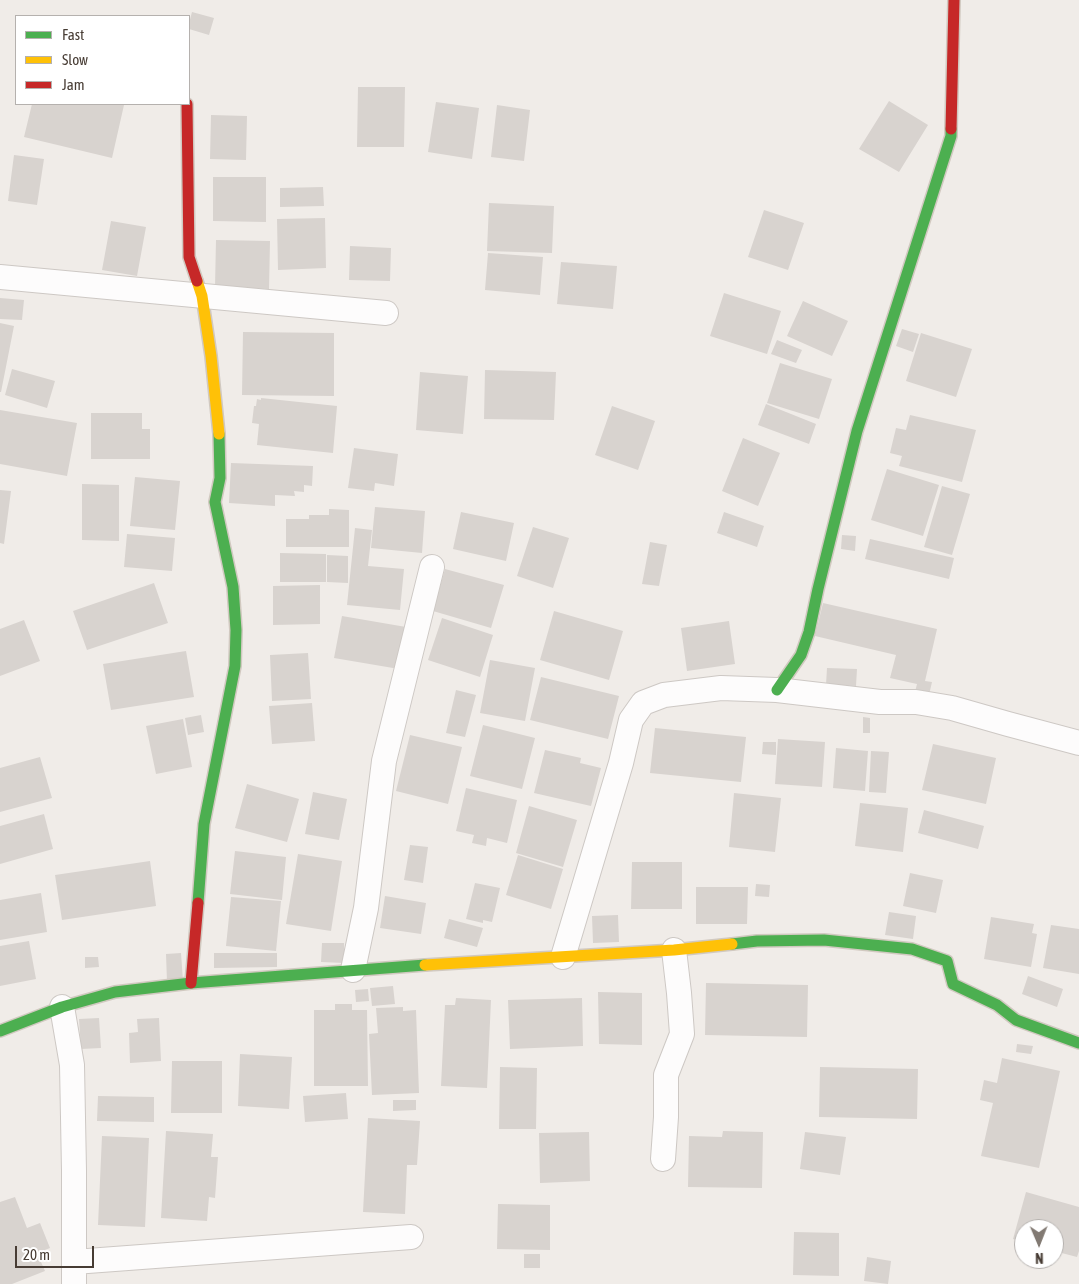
<!DOCTYPE html>
<html>
<head>
<meta charset="utf-8">
<style>
  body { margin:0 }
  #map { position:relative; width:1079px; height:1284px; overflow:hidden; background:#f0ece8; font-family:"Asap Condensed",sans-serif }
  canvas { display:block }
  .legend { position:absolute; left:15px; top:15px; width:175px; height:90px; box-sizing:border-box; background:#fff; border:1px solid #b5b1ae; margin:0; padding:6px 9px; list-style:none; font-size:15px; color:#473c34 }
  .legend li { display:flex; align-items:center; gap:10px; height:25px }
  .legend b { width:25px; border:1px solid #b5b1ae }
  .north { position:absolute; left:1014px; top:1219px; width:50px; height:50px; box-sizing:border-box; background:#fff; border:1px solid #b5b1ae; border-radius:50%; rotate:179deg; font-size:14px; font-weight:700; line-height:20px; text-align:center; color:#473c34 }
  .north::after { content:''; display:block; margin:auto; width:18px; height:22px; background:#827a73; clip-path:polygon(50% 0,100% 100%,50% 72%,0 100%) }
  .scale { position:absolute; left:15px; top:1246px; width:79px; height:22px; box-sizing:border-box; border:2px solid #473c34; border-top:0; padding-left:6px; font-size:15px; line-height:18px; white-space:nowrap; color:#473c34; -webkit-text-stroke:4px #fff; paint-order:stroke }
</style>
</head>
<body>
<div id="map">
<canvas width="1079" height="1284"></canvas>
<ul class="legend">
<li><b style="height:6px;background:#4caf50"></b>Fast</li>
<li><b style="height:6px;background:#ffc107"></b>Slow</li>
<li><b style="height:6px;background:#c62828"></b>Jam</li>
</ul>
<div class="north">N</div>
<div class="scale">20 m</div>
</div>
<script>
const ctx = document.querySelector('canvas').getContext('2d');
ctx.lineJoin = 'round';
function fillPath(path, color) {
  ctx.fillStyle = color;
  ctx.fill(path, 'evenodd');
}
function toPath(rows) {
  const path = new Path2D();
  for (const r of rows) {
    path.moveTo(r[0], r[1]);
    for (let i = 2; i < r.length; i += 2) path.lineTo(r[i], r[i + 1]);
  }
  return path;
}
function strokePath(path, color, width, dash) {
  ctx.strokeStyle = color;
  ctx.lineWidth = width;
  ctx.lineCap = dash ? 'butt' : 'round';
  ctx.setLineDash(dash || []);
  ctx.stroke(path);
}
fillPath(toPath([
  [192,12,214,18,209,35,189,29,189,23],
  [358,87,405,87,404,147,357,147],
  [889,101,928,125,899,172,859,149],
  [436,102,479,108,472,159,428,152],
  [32,104,117,104,124,105,112,158,24,137],
  [497,105,530,110,524,161,491,157],
  [211,115,247,116,246,160,210,159],
  [14,155,44,159,37,205,8,201],
  [213,177,266,177,266,222,213,221],
  [323,187,324,206,280,207,280,188],
  [489,203,554,206,552,253,487,251],
  [764,210,804,223,788,270,748,257],
  [325,218,326,268,278,270,277,219],
  [111,221,146,227,137,276,102,270],
  [216,240,270,241,269,289,215,287],
  [350,246,391,248,390,281,349,280],
  [488,253,543,257,540,295,485,290],
  [561,262,617,266,613,309,557,304],
  [724,293,781,311,767,354,710,336],
  [0,298,24,300,22,320,0,319],
  [803,301,848,321,832,356,787,336],
  [0,323,14,326,1,392,0,392],
  [902,329,919,334,913,352,896,346],
  [243,332,334,333,334,396,242,395],
  [921,333,972,349,956,397,906,381],
  [777,340,802,350,796,363,771,354],
  [780,363,832,379,819,419,767,403],
  [12,369,55,381,47,408,5,395],
  [485,370,556,372,554,420,484,419],
  [420,372,468,376,463,434,416,430],
  [261,398,337,406,333,453,257,445,259,424,252,423,254,406,256,406,257,399,261,400],
  [766,404,816,424,809,444,758,425],
  [612,406,655,421,638,470,595,455],
  [0,410,77,423,67,476,0,464],
  [91,413,142,413,142,429,150,429,150,459,91,459],
  [910,415,976,430,962,482,899,466,902,456,890,453,896,428,906,430],
  [743,438,780,453,758,506,722,491],
  [354,448,398,454,394,486,375,483,374,491,348,488],
  [231,463,313,466,312,486,304,485,304,492,294,491,295,496,275,495,275,506,229,503],
  [887,469,939,485,923,536,871,520],
  [135,477,180,481,175,530,130,526],
  [82,484,119,485,119,541,82,540],
  [942,486,970,494,952,555,924,547],
  [0,490,11,491,4,544,0,543],
  [375,507,425,511,422,553,371,548],
  [329,509,349,510,349,547,286,547,286,519,309,519,309,515,329,515],
  [461,512,514,523,506,561,453,549],
  [724,512,764,526,757,547,717,533],
  [533,527,569,538,553,588,517,576],
  [355,528,372,530,368,566,404,569,400,610,347,605],
  [127,534,175,538,172,571,124,567],
  [842,535,856,536,855,551,841,549],
  [870,539,954,558,949,579,865,559],
  [650,542,667,545,659,586,642,584],
  [280,553,326,554,326,582,280,582],
  [327,555,348,556,348,583,327,582],
  [445,569,504,585,491,628,433,611],
  [154,583,168,623,87,650,73,611],
  [320,585,320,624,273,625,273,586],
  [823,603,937,629,925,681,932,682,929,695,915,692,917,684,890,678,896,655,815,636],
  [554,611,623,631,609,680,540,660],
  [342,616,406,627,399,669,334,658],
  [442,618,493,635,480,677,428,660],
  [24,620,40,661,0,676,0,629],
  [729,621,735,664,687,671,681,628],
  [186,651,194,697,111,710,103,664],
  [308,653,311,699,272,701,270,655],
  [490,660,535,668,525,721,480,713],
  [827,668,857,669,856,686,826,685],
  [541,677,619,696,608,739,530,720],
  [456,690,476,695,465,737,446,733],
  [312,703,315,741,272,744,269,706],
  [201,715,204,732,188,735,185,718],
  [863,717,870,718,870,733,863,733],
  [183,719,192,767,156,774,146,726],
  [483,725,535,738,522,789,470,776],
  [655,728,746,737,741,782,650,773],
  [410,735,462,747,448,804,396,791],
  [778,739,825,742,822,787,775,784],
  [763,742,776,742,776,755,762,754],
  [933,744,996,758,986,804,922,790],
  [836,748,868,751,865,791,833,788],
  [545,750,581,758,580,763,601,768,591,806,534,793],
  [871,751,889,752,886,793,869,792],
  [40,757,52,798,0,812,0,768],
  [247,784,299,799,287,842,235,828],
  [466,788,517,800,507,843,487,838,486,846,472,843,474,835,456,831],
  [313,792,347,799,339,840,305,834],
  [734,793,781,798,775,852,729,847],
  [860,803,908,808,903,852,855,846],
  [529,806,577,820,563,867,516,853],
  [924,810,984,826,978,849,918,833],
  [44,814,53,849,0,864,0,826],
  [410,845,428,847,423,883,404,880],
  [235,851,286,857,282,900,230,894],
  [298,854,342,861,331,931,286,924],
  [518,855,563,869,551,909,506,895],
  [150,861,156,906,62,920,55,875],
  [632,862,682,862,682,909,631,909],
  [910,873,943,880,936,913,903,906],
  [475,883,500,888,492,922,483,920,483,923,466,919],
  [756,884,770,885,769,897,755,896],
  [696,887,748,887,747,924,696,924],
  [41,893,47,932,0,940,0,900],
  [385,896,426,903,421,934,380,928],
  [231,897,281,901,276,951,226,946],
  [889,912,916,916,913,939,885,935],
  [618,915,619,942,593,943,592,916],
  [991,917,1034,924,1032,933,1037,934,1031,967,984,959],
  [449,919,483,928,477,947,444,938],
  [1051,925,1079,929,1079,974,1043,968],
  [29,941,36,979,0,986,0,946],
  [322,943,344,943,344,963,321,962],
  [181,953,183,981,167,982,166,954],
  [214,953,277,953,277,967,214,968],
  [85,957,98,957,99,967,85,968],
  [1028,976,1063,989,1057,1007,1022,994],
  [706,983,808,985,807,1037,705,1035],
  [393,986,395,1004,372,1006,370,988],
  [368,989,369,1001,356,1002,355,990],
  [598,992,642,993,642,1045,599,1044],
  [456,998,491,1000,487,1088,441,1086,445,1005,455,1005],
  [582,998,583,1046,510,1049,508,1000],
  [335,1004,352,1004,352,1010,367,1010,368,1086,314,1086,314,1010,335,1010],
  [403,1007,403,1011,416,1010,419,1093,372,1095,369,1034,378,1033,376,1008],
  [99,1018,101,1048,81,1049,79,1019],
  [159,1018,161,1061,130,1063,129,1033,138,1032,137,1019],
  [1017,1044,1033,1046,1031,1054,1016,1052],
  [240,1054,292,1057,289,1109,238,1106],
  [1002,1058,1060,1071,1039,1168,981,1156,993,1103,980,1100,984,1080,997,1083],
  [172,1061,222,1061,222,1113,171,1113],
  [500,1067,537,1068,536,1129,499,1129],
  [820,1067,918,1069,917,1119,819,1117],
  [346,1093,348,1119,305,1122,303,1096],
  [98,1096,154,1097,154,1122,97,1121],
  [393,1100,416,1100,416,1110,393,1111],
  [368,1118,420,1121,417,1165,407,1165,405,1214,363,1212],
  [166,1131,213,1134,211,1157,218,1157,215,1198,209,1197,207,1221,161,1218],
  [723,1131,763,1132,762,1188,688,1187,689,1136,722,1137],
  [589,1132,590,1181,540,1183,539,1133],
  [805,1132,846,1137,840,1175,800,1169],
  [102,1136,149,1138,145,1227,98,1225],
  [1026,1192,1079,1207,1079,1251,1077,1257,1054,1251,1054,1229,1024,1229,1024,1242,1013,1239],
  [15,1197,27,1228,40,1223,50,1248,37,1253,45,1271,12,1284,0,1284,0,1202],
  [498,1204,550,1205,550,1250,497,1249],
  [794,1232,839,1233,839,1276,793,1275],
  [524,1254,540,1254,540,1268,524,1268],
  [867,1257,891,1261,888,1284,864,1281]
]), '#d8d3cf');
const street = toPath([
  [0,277,386,313],
  [563,957,621,763,631,720,643,703,664,695,721,688,777,690,880,702,916,702,952,708,1008,724,1079,743],
  [353,970,366,908,384,761,432,567],
  [62,1007,72,1065,74,1171,74,1284],
  [663,1159,666,1117,666,1075,682,1034,679,993,674,950],
  [74,1262,411,1237]
]);
const fast = toPath([
  [777,690,801,655,809,632,818,589,857,431,951,136,951,129],
  [198,903,204,824,235,666,236,630,233,587,215,502,220,478,219,434],
  [732,944,757,941,824,940,912,949,947,961,953,984,997,1005,1016,1020,1079,1043],
  [0,1031,62,1007,115,992,191,983,425,965]
]);
const slow = toPath([
  [197,281,202,296,211,356,219,434],
  [425,965,674,950,732,944]
]);
const jam = toPath([
  [187,104,189,257,197,281],
  [951,129,954,0],
  [191,983,198,903]
]);
strokePath(street, '#cdc8c4', 26);
strokePath(fast, '#d1c9c0', 14);
strokePath(slow, '#d1c9c0', 14);
strokePath(jam, '#d1c9c0', 14);
strokePath(street, '#fdfcfc', 24);
strokePath(fast, '#4caf50', 11);
strokePath(slow, '#ffc107', 11);
strokePath(jam, '#c62828', 11);
</script>
</body>
</html>
